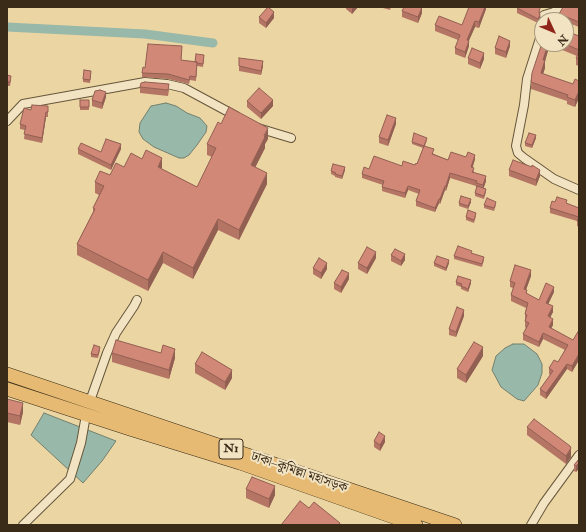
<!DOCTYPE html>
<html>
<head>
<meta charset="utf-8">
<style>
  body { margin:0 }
  #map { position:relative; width:586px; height:532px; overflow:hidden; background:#ebd5a3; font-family:"IM FELL Double Pica",serif }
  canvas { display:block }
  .frame { position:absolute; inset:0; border:8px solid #392b18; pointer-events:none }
  .north { position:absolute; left:534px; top:12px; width:40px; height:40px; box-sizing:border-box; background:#f2e4c3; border:1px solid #a89a7f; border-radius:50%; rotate:134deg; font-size:11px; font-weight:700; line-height:16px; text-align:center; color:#392b18 }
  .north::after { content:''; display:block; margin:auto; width:14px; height:18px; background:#8f2418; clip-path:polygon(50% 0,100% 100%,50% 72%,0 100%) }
</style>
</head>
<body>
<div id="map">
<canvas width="586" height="532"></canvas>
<div class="frame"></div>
<div class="north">N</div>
</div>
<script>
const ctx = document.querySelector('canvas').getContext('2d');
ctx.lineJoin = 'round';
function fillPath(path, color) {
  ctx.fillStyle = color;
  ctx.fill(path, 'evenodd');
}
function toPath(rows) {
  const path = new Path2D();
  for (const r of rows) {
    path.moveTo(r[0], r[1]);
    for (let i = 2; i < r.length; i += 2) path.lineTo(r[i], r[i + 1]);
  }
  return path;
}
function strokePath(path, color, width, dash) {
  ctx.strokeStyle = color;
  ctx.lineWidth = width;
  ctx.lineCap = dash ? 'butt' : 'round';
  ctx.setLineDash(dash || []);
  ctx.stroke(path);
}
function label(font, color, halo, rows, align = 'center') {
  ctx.font = font + ' "IM FELL Double Pica","Noto Serif Bengali",serif';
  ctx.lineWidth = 4;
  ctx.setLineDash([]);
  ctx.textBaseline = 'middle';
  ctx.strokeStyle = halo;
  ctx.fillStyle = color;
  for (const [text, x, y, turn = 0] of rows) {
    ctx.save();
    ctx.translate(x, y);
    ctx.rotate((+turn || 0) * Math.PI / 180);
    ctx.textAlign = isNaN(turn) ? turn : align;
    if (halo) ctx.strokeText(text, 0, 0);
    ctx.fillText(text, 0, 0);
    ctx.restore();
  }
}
const water = toPath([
  [166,103,176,106,187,113,200,118,207,126,206,132,197,145,189,155,184,158,179,158,154,147,143,139,139,132,140,123,151,106,166,103],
  [513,344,524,344,537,354,542,364,542,373,538,385,524,401,517,399,501,387,492,370,496,356,505,348,513,344],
  [44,413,116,441,102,461,83,483,31,435,44,413]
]);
fillPath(water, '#98b8a9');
strokePath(water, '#72806f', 1);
strokePath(toPath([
  [7,27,145,34,213,43]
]), '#98b8a9', 9);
const minor = toPath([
  [544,15,554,12,561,7],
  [542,32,527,79,524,105,516,146,518,153,524,158,554,179,579,190],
  [7,121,23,104,145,82,167,84,184,88,236,116],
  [258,128,291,138],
  [90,401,107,353,116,333,134,306,137,300],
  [23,525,70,479,81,443,86,415],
  [531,525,544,503,579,455]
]);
const trunk = toPath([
  [7,374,455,525],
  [7,389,130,429,240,463,416,525]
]);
strokePath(minor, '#66563b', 10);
strokePath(trunk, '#392b18', 14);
strokePath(minor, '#f2e4c3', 8);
strokePath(trunk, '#e6ba72', 13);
fillPath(toPath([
  [346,7,358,7,352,14,346,9],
  [383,7,391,7,390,10,383,8],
  [486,7,486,9,479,28,475,27,469,40,469,46,465,58,455,54,455,48,458,40,435,31,435,25,462,25],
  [517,8,540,12,540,19,538,23,517,13],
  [579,8,579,27,566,22,566,20,561,20,559,19,559,14],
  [402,11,422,13,418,23,402,17],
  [259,17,274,18,266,28,259,23],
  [579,36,579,66,576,65,576,58,577,56,550,45,550,44,566,44],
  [542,44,550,44,545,60,545,68,543,74,573,84,579,81,579,98,575,107,567,104,567,101,531,89,531,82],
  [510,46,506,58,495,54,495,48],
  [182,51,181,60,195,62,204,58,203,67,197,66,196,81,190,80,189,84,168,79,142,77,142,73,145,68],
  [468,58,484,59,480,69,468,64],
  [239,66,263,66,261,75,239,71],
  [91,74,90,83,83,82,83,79],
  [7,75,11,80,10,86,8,86,7,94],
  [140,87,169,90,168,96,140,93],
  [106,97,102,109,92,106,92,100],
  [80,100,89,100,89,110,80,110],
  [247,101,273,106,261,119,247,107],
  [48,106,48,117,46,117,42,143,24,139,25,130,20,129,20,124],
  [221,124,268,139,265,144,265,148,255,167,267,184,239,240,218,230,193,279,163,263,148,291,77,255,77,244,93,212,93,208,99,195,95,193,95,182,110,175,124,167,162,169,197,187,212,157,207,155,207,144],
  [396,124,388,146,379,143,379,137],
  [536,138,532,148,525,146,525,143],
  [427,140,425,146,434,154,448,160,466,157,475,159,473,167,474,172,486,181,483,189,486,192,484,199,475,196,475,193,477,188,476,187,476,186,450,178,446,191,445,190,440,204,439,203,435,212,416,206,416,201,419,194,408,190,405,198,382,191,382,187,383,185,362,178,362,174,369,169,402,166,415,165,417,164,423,148,412,144,412,142],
  [78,149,101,152,121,149,111,170,78,154],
  [345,170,342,179,335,177,335,176,331,174,331,171],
  [509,170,540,176,536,186,509,176],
  [471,202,468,209,459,206,459,203],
  [567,204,579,208,579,227,577,226,577,221,550,213,550,208],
  [484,205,496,205,494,211,484,208],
  [476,216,474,223,466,220,466,217],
  [472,253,484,260,482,267,454,259,454,256],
  [391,255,405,260,401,266,391,261],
  [376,258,367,274,358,269,358,263],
  [434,263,449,263,446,271,434,266],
  [313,268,327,269,321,279,313,274],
  [531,276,526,290,527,294,539,300,554,292,548,304,553,312,550,317,553,325,551,328,573,340,579,330,579,360,572,372,567,369,546,399,540,395,540,389,550,375,549,374,549,368,558,362,565,350,543,339,539,347,523,340,523,334,526,328,525,327,525,314,526,308,511,301,511,295,513,288,510,287,510,281],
  [349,279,341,293,334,289,334,283],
  [456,282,471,283,468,292,461,289,461,287,456,285],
  [464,316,456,337,449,335,449,329],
  [100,350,98,358,91,357,91,354],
  [112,353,175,358,169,379,112,362],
  [483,356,466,383,457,378,457,369],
  [195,364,232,378,225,390,195,373],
  [7,399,23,412,20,425,7,422],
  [527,427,571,457,566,464,527,435],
  [374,441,385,442,380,451,374,447],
  [579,459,576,472,574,471,574,465],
  [246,489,275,495,269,508,246,498]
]), '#b47565');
fillPath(toPath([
  [353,7,358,7,352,14,352,9],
  [422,7,422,13,418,23,418,17],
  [485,7,486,7,486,9,479,28,479,22],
  [274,12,274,18,266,28,266,23],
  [540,15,540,19,538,23,538,19],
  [475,21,475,27,467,45,467,40],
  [469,41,469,46,465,58,465,52],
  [510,41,510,46,506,58,506,52],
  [548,44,550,44,544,65,545,60,545,68,541,80,541,73,543,60],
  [484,53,484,59,480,69,480,63],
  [263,61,263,66,261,75,261,71],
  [579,91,579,98,575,107,575,100],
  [106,92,106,97,102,109,102,103],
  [273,100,273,106,261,119,261,113],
  [46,112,46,117,42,143,42,138],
  [396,118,396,124,388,146,388,140],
  [268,128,268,139,265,144,265,148,251,176,251,165],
  [536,135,536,138,532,148,532,145],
  [121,144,121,149,111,170,111,165],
  [475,155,475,159,471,171,471,167],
  [162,158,162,169,158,167],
  [345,167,345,170,342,179,342,176],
  [540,170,540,176,536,186,536,180],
  [267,173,267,184,239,240,239,230],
  [450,173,450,178,446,191,446,186],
  [486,176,486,181,483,190,483,185],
  [408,186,408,190,405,198,405,193],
  [445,186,445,190,440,204,440,199],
  [439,199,439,203,435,212,435,208],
  [471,199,471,202,468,209,468,206],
  [218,219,218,230,193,279,193,268],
  [163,252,163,263,148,291,148,280],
  [376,252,376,258,367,274,367,268],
  [405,254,405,260,401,266,401,261],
  [449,260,449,263,446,271,446,268],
  [327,263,327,269,321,279,321,273],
  [531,270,531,276,524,295,524,289],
  [349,273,349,279,341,293,341,287],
  [471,280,471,283,468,292,468,289],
  [554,287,554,292,546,309,546,303],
  [553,306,553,312,548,322,548,316],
  [464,310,464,316,456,337,456,332],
  [553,319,553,325,549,333,549,327],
  [543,333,543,339,539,347,539,342],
  [483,347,483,356,466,383,466,375],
  [175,349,175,358,169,379,169,370],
  [579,354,579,360,572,372,572,366],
  [567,364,567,369,546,399,546,393],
  [232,370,232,378,225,390,225,382],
  [23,403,23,412,20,425,20,416],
  [385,436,385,442,380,451,380,445],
  [571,448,571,457,566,464,566,456],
  [579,463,579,469,576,472,576,466],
  [275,486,275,495,269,508,269,499]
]), '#925f53');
const building = toPath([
  [268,7,274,12,266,23,259,17,268,7],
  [404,7,422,7,418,17,402,11,404,7],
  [469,7,485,7,479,22,475,21,467,40,469,41,465,52,455,48,460,35,435,25,439,16,462,25,469,7],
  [518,7,538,7,540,8,539,12,540,15,538,19,517,8,518,7],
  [563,7,575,7,579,8,579,22,559,14,563,7],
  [566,31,579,36,579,50,565,44,566,44,566,31],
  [499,36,510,41,506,52,495,48,499,36],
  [542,43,542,44,548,44,543,60,545,60,541,73,573,84,575,79,579,81,579,91,575,100,567,97,568,95,531,82,532,73,542,43],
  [148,44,182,46,181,60,197,62,196,77,190,76,189,80,168,74,142,73,143,67,145,68,148,44],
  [472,48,484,53,480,63,468,58,472,48],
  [579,52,579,59,576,58,579,52],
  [196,54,204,55,203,64,197,63,197,62,195,62,196,54],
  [239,58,263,61,261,71,239,66,239,58],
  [84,70,91,71,90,80,83,79,84,70],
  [7,75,11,76,10,82,8,82,7,89,7,75],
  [145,82,169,84,168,90,140,87,141,83,145,82],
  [259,88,273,100,261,113,247,101,259,88],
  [100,90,106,92,102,103,92,100,95,91,100,90],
  [80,100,89,100,89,107,80,107,80,100],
  [32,105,48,106,48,112,46,112,42,138,24,134,26,126,20,124,24,108,31,110,32,105],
  [229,107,268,128,264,136,265,137,251,165,267,173,239,230,218,219,193,268,163,252,148,280,77,244,95,209,93,208,104,186,95,182,100,171,110,175,116,163,124,167,131,153,142,159,146,150,162,158,158,167,197,187,216,148,207,144,218,122,221,124,229,107],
  [387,115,396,118,388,140,379,137,387,115],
  [414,133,427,138,424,146,412,142,414,133],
  [529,133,536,135,532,145,525,143,529,133],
  [106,139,121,144,111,165,78,149,81,143,101,152,106,139],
  [424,146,434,149,432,154,448,160,451,152,466,157,468,152,475,155,471,167,474,168,472,172,486,176,483,185,476,183,477,181,450,173,446,186,445,186,440,199,439,199,435,208,416,201,420,190,408,186,405,193,382,187,384,181,362,174,364,167,369,169,374,156,402,166,403,161,415,165,416,163,417,164,424,146],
  [513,160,532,167,532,165,540,170,536,180,509,170,513,160],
  [333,164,345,167,342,176,335,174,336,173,331,171,333,164],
  [477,186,486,189,484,196,475,193,477,186],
  [461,196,471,199,468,206,459,203,461,196],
  [557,197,567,200,566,203,579,208,579,222,577,221,579,217,550,208,552,201,555,202,557,197],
  [487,198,496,202,494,208,484,205,487,198],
  [468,210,476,213,474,220,466,217,468,210],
  [458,246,472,251,471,253,484,257,482,264,454,256,458,246],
  [367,247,376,252,367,268,358,263,367,247],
  [395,249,405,254,401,261,391,255,395,249],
  [437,256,449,260,446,268,434,263,437,256],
  [319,258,327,263,321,273,313,268,319,258],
  [515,265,531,270,524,289,527,290,526,293,539,300,546,283,554,287,546,303,553,306,548,316,553,319,549,327,573,340,579,330,579,354,572,366,567,364,546,393,540,389,553,371,549,368,554,360,558,362,568,345,543,333,539,342,523,334,529,323,525,321,527,315,525,314,528,303,511,295,515,283,510,281,515,265],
  [342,270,349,273,341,287,334,283,342,270],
  [458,276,471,280,468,289,461,286,462,284,456,282,458,276],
  [457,307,464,310,456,332,449,329,457,307],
  [116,340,161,353,163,345,175,349,169,370,112,353,116,340],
  [474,342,483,347,466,375,457,369,474,342],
  [94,345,100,347,98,355,91,354,94,345],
  [202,352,232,370,225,382,195,364,202,352],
  [7,399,23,403,20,416,7,413,7,399],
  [534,419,570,446,571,448,566,456,527,427,534,419],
  [379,432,385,436,380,445,374,441,379,432],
  [579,459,579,463,576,466,574,465,579,459],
  [252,477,275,486,269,499,246,489,252,477],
  [300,501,309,508,314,502,340,523,339,525,281,525,300,501]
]);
fillPath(building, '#d18876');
strokePath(building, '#925f53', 1);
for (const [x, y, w] of [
  [231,449,24]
]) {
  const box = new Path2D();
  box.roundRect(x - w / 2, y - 10, w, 20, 3);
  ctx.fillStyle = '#f2e4c3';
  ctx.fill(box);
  strokePath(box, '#392b18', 1);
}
label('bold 12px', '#392b18', null, [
  ["N1",231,449]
]);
label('13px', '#392b18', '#f2e4c3', [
  ["ঢাকা–কুমিল্লা মহাসড়ক",299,473,19]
]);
</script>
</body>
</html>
